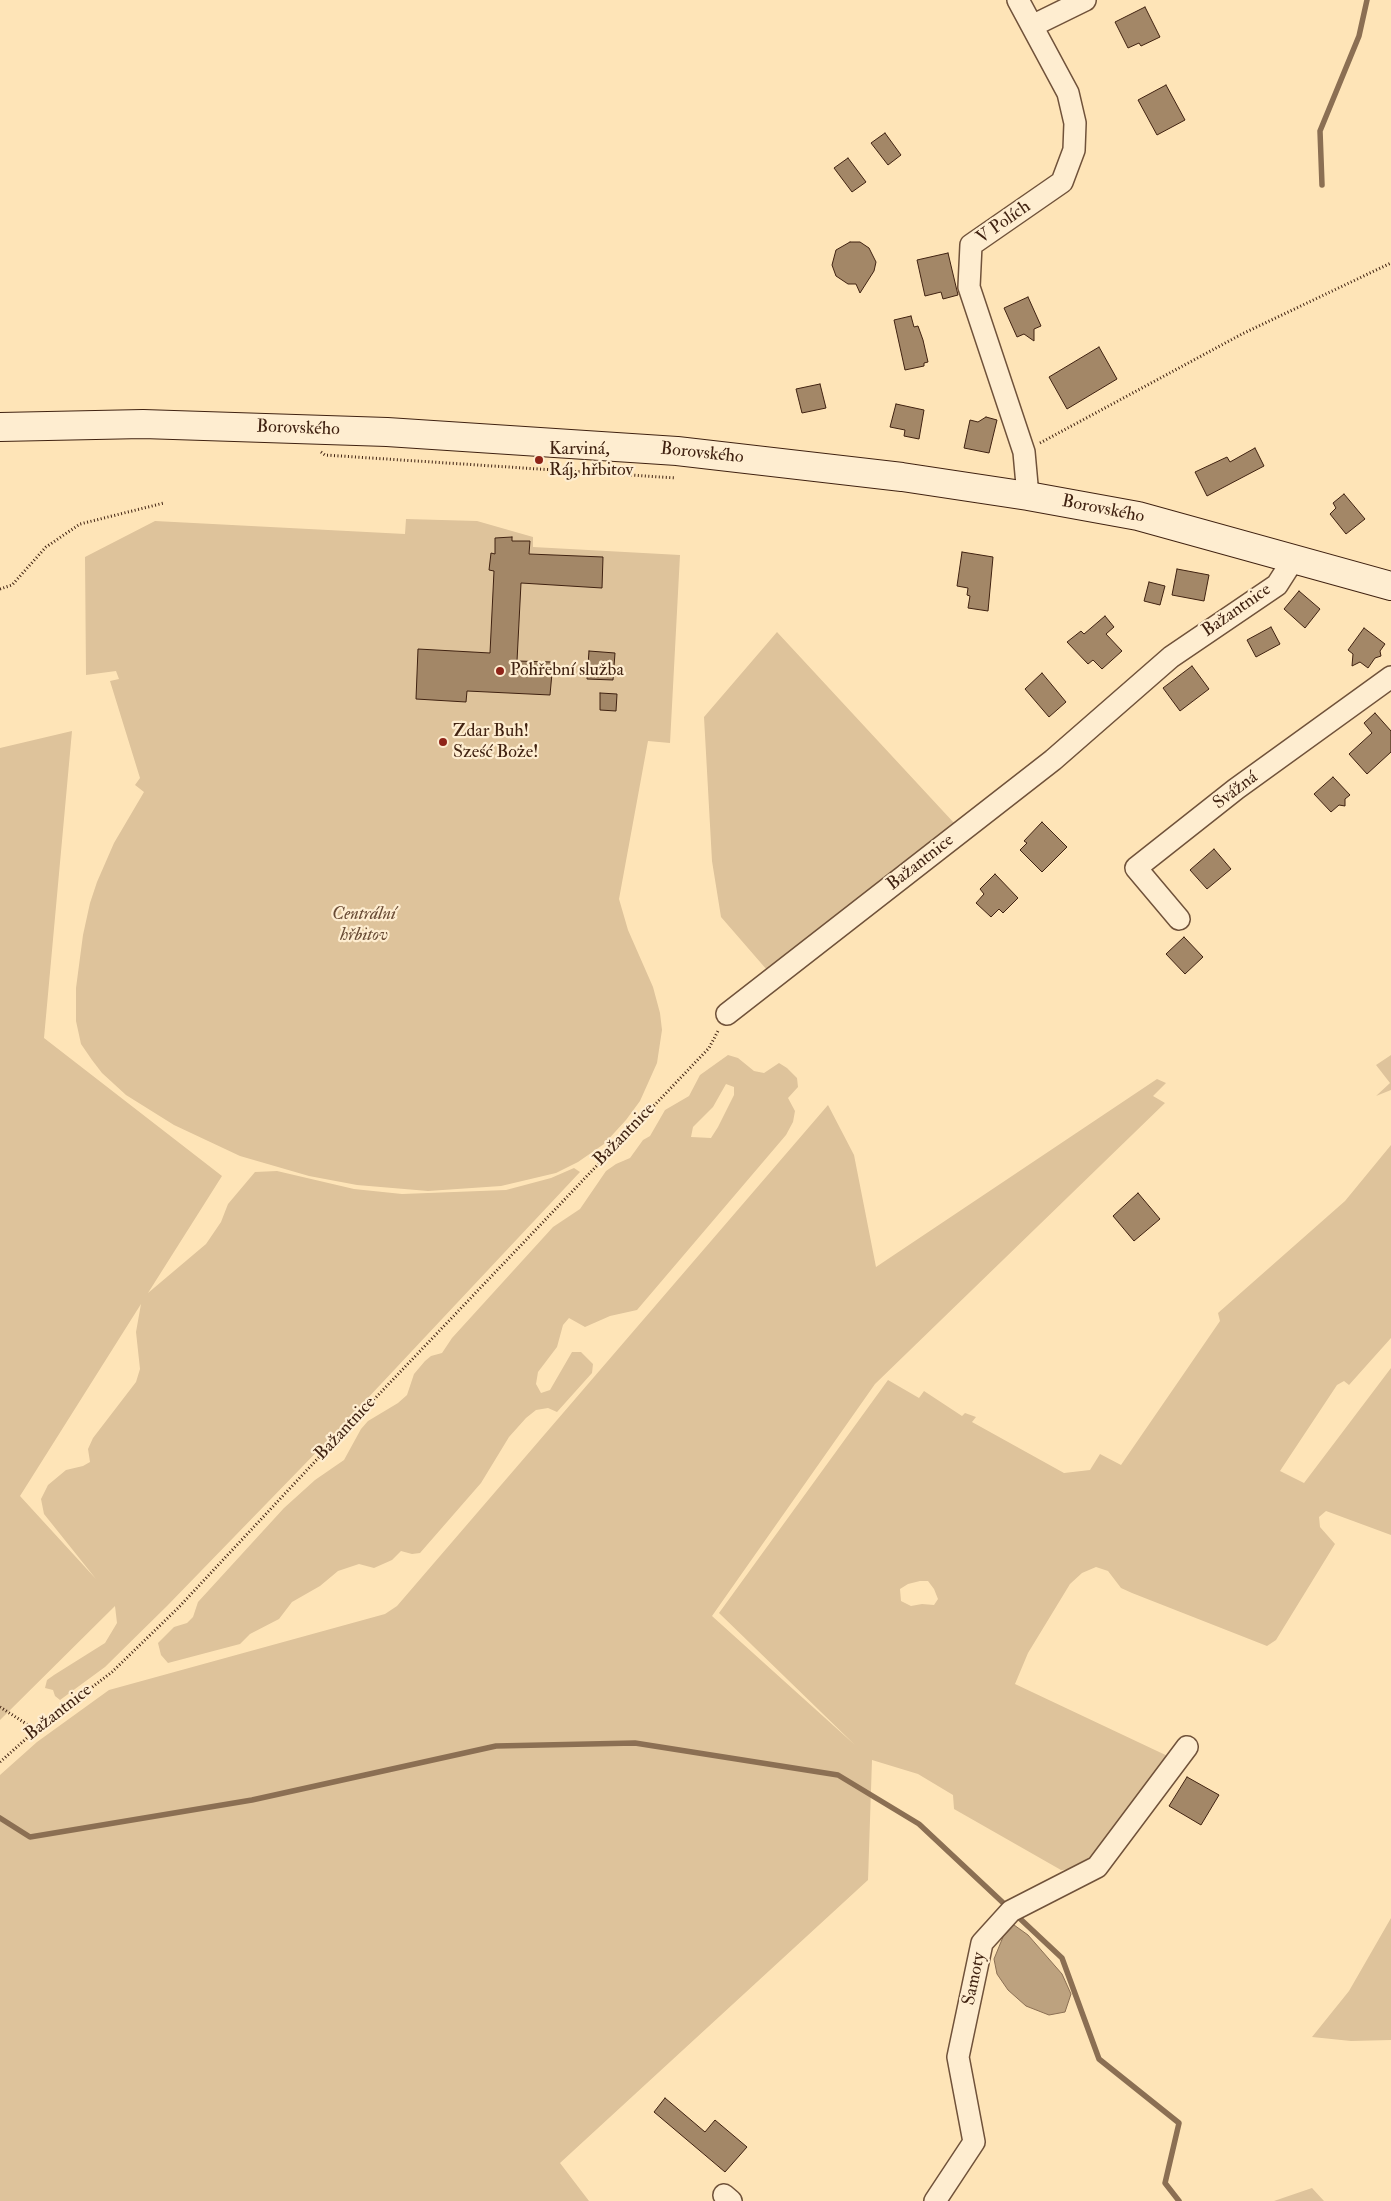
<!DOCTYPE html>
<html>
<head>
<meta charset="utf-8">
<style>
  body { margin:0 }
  canvas { display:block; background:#fee4b7 }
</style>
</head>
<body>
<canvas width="1391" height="2201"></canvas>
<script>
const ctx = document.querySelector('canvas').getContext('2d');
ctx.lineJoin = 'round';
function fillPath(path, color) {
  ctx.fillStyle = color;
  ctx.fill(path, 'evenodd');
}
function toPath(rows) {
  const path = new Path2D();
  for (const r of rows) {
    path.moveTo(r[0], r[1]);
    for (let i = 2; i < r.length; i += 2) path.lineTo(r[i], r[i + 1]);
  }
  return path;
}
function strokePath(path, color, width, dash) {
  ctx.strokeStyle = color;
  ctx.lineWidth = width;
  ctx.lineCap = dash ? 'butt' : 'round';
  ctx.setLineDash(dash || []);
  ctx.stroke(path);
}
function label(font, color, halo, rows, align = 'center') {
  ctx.font = font + ' "IM FELL Double Pica",serif';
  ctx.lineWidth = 4.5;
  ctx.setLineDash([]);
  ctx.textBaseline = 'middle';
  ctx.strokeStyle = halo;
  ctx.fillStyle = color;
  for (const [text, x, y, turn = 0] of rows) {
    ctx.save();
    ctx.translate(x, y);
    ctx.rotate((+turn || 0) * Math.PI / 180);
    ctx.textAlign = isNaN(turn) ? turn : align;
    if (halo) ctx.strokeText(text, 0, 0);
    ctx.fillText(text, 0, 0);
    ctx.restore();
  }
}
fillPath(toPath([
  [406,519,477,521,533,537,533,547,680,555,670,743,648,741,619,899,628,930,653,987,660,1013,662,1030,657,1063,640,1101,626,1120,604,1144,578,1162,556,1173,501,1186,428,1191,357,1185,309,1176,240,1156,174,1125,126,1095,102,1073,92,1060,81,1044,76,1021,76,988,83,935,90,903,97,882,114,843,144,792,135,785,140,778,110,681,119,679,116,671,86,675,85,557,155,521,405,534],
  [777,632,955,824,767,970,721,917,712,861,704,717],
  [72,731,44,1038,222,1176,148,1293,206,1244,221,1222,228,1204,255,1172,277,1171,354,1189,402,1194,506,1190,551,1178,574,1168,580,1172,335,1433,167,1606,105,1667,60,1700,55,1696,53,1690,45,1688,47,1680,54,1675,105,1643,117,1623,115,1606,0,1720,0,748],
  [141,1304,136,1332,140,1369,136,1382,93,1438,88,1449,90,1462,83,1466,66,1470,48,1485,41,1499,44,1514,96,1579,20,1496],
  [728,1055,738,1058,754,1071,764,1073,779,1063,787,1068,797,1078,798,1087,788,1098,795,1111,793,1122,786,1135,637,1310,610,1316,585,1327,569,1318,563,1325,557,1347,538,1372,536,1384,541,1393,550,1390,572,1352,581,1352,593,1364,592,1373,557,1412,548,1408,536,1410,526,1418,509,1437,481,1483,420,1553,412,1554,401,1551,392,1560,374,1568,359,1564,338,1571,320,1586,292,1602,279,1619,250,1634,240,1644,168,1663,161,1655,158,1643,174,1627,187,1623,193,1617,198,1602,284,1508,315,1480,344,1460,361,1429,368,1421,398,1403,407,1395,414,1374,425,1361,431,1356,442,1353,452,1338,553,1227,580,1209,606,1171,616,1164,630,1158,643,1140,650,1136,665,1110,689,1096,700,1075],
  [726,1084,734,1087,734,1095,718,1127,711,1138,691,1137,693,1127,713,1107],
  [1391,1055,1391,1090,1376,1096,1390,1083,1376,1065],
  [1157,1079,1166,1083,1153,1096,1165,1103,875,1384,712,1616,855,1745,719,1613,888,1380,919,1398,924,1391,962,1416,965,1413,976,1417,972,1422,1064,1473,1090,1470,1100,1454,1121,1465,1220,1321,1218,1313,1345,1201,1391,1145,1391,1338,1349,1385,1344,1381,1337,1385,1280,1471,1304,1483,1391,1368,1391,1535,1326,1511,1319,1517,1320,1527,1335,1544,1276,1640,1267,1646,1132,1593,1121,1588,1108,1571,1096,1567,1082,1573,1070,1584,1028,1653,1015,1684,1174,1759,1091,1868,1061,1870,954,1809,953,1795,918,1774,872,1760,868,1880,560,2163,589,2201,0,2201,0,1775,37,1742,109,1690,385,1614,397,1606,828,1105,854,1155,876,1267],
  [920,1581,928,1581,934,1589,938,1599,934,1605,922,1604,911,1606,901,1601,900,1589,908,1584],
  [1391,1918,1391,2040,1351,2041,1312,2037,1349,1991],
  [1312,2188,1324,2201,1274,2201]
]), '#dec39b');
const water = toPath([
  [1014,1925,1028,1935,1062,1974,1071,1994,1065,2012,1049,2015,1026,2006,1008,1990,997,1974,994,1959,1003,1937,1014,1925]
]);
fillPath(water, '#bda27f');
strokePath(water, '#8b6f53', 1);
strokePath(toPath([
  [1322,185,1320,131,1359,36,1367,0],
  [0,1818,30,1837,252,1800,496,1746,635,1743,838,1775,919,1824,1062,1958,1099,2059,1179,2123,1165,2183,1179,2201]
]), '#8b6f53', 5.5);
const building = toPath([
  [1145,7,1160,37,1141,46,1139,43,1128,48,1115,22,1145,7],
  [1166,85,1185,120,1157,135,1138,100,1166,85],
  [885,133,901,155,888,165,871,143,885,133],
  [848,158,866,182,852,192,834,168,848,158],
  [850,242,860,242,869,248,876,262,874,271,860,293,856,284,848,284,836,276,832,265,836,250,850,242],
  [948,253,958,295,943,299,941,292,925,296,917,260,948,253],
  [1028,297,1041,326,1034,329,1034,341,1024,334,1017,337,1004,308,1028,297],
  [911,316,914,327,918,326,923,340,928,362,924,363,924,366,905,370,894,320,911,316],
  [1099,347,1117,379,1067,409,1049,377,1099,347],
  [820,384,826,408,802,413,796,389,820,384],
  [896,404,924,410,919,439,904,436,905,430,890,427,896,404],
  [986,417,997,420,989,453,964,448,970,420,978,422,986,417],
  [1255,448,1264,466,1207,496,1195,472,1227,457,1230,462,1255,448],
  [1344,494,1365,519,1346,534,1330,514,1336,508,1333,503,1344,494],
  [512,537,512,541,530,541,529,554,603,557,602,588,521,583,517,661,553,662,550,695,467,691,466,702,416,699,418,649,490,653,494,571,489,570,491,553,495,554,495,538,512,537],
  [962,552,993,557,988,611,968,608,970,596,967,595,968,588,957,586,962,552],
  [1177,569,1209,575,1204,601,1172,595,1177,569],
  [1149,582,1165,586,1160,605,1144,601,1149,582],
  [1299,591,1320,609,1305,628,1284,609,1299,591],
  [1105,616,1114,627,1106,634,1122,651,1102,669,1093,660,1088,664,1067,642,1081,631,1084,634,1105,616],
  [1271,627,1280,644,1256,657,1247,640,1271,627],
  [1364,628,1385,644,1380,651,1381,656,1375,658,1368,668,1360,662,1352,666,1353,654,1348,650,1364,628],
  [589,651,615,653,613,680,587,679,589,651],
  [1192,666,1209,689,1180,711,1163,688,1192,666],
  [1042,673,1066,702,1049,717,1025,689,1042,673],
  [600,693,617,694,616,711,600,710,600,693],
  [1375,713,1391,731,1391,752,1367,774,1349,754,1372,733,1364,723,1375,713],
  [1333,777,1350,795,1345,799,1345,806,1339,805,1331,812,1314,794,1333,777],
  [1042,822,1067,847,1042,872,1020,850,1027,843,1024,841,1042,822],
  [1214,849,1231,869,1207,889,1190,870,1214,849],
  [995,874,1018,898,1003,913,999,909,991,917,976,903,984,894,980,889,995,874],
  [1184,937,1203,957,1185,974,1166,954,1184,937],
  [1138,1193,1160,1219,1134,1241,1113,1216,1138,1193],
  [1187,1777,1219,1795,1201,1825,1169,1806,1187,1777],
  [665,2098,705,2132,715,2120,747,2147,725,2172,654,2112,665,2098]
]);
fillPath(building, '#a38767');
strokePath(building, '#402211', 1);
const minor = toPath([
  [1018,0,1068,93,1075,123,1074,150,1062,182,971,245,969,287,1024,452,1028,496],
  [1032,26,1085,0],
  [1179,919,1136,868,1236,789,1391,677],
  [727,1014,1053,760,1171,657,1277,585,1293,560],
  [724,2195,731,2201],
  [935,2201,974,2142,958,2057,982,1943,1011,1911,1097,1867,1187,1747]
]);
const secondary = toPath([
  [0,427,143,424,387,432,677,451,902,477,1028,496,1138,516,1391,586]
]);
strokePath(minor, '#70523a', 24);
strokePath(secondary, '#402211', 30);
strokePath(toPath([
  [1040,443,1242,334,1391,263],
  [321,452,325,455,676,478],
  [0,589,12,585,46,547,80,524,164,503],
  [0,1707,36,1730],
  [0,1762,36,1730,112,1672,179,1607,322,1454,709,1048,719,1029]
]), '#402211', 3, [1, 2.5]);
strokePath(minor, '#feedd0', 21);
strokePath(secondary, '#feedd0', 28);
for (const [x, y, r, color] of [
  [539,460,5,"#8f2418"],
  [500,671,5,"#8f2418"],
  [443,742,5,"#8f2418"]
]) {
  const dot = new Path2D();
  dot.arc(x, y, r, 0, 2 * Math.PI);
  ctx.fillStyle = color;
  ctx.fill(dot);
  strokePath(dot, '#feedd0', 2);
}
label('18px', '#402211', '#feedd0', [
  ["V Polích",1004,223,-35],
  ["Borovského",298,429,2],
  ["Borovského",702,454,6],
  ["Borovského",1103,510,11],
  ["Bažantnice",1237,611,-35],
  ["Svážná",1236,791,-37],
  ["Bažantnice",921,863,-38],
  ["Bažantnice",625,1135,-46],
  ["Bažantnice",346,1429,-47],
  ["Bažantnice",59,1713,-38],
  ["Samoty",975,1979,-78]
]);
label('18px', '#402211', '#feedd0', [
  ["Karviná,",549,450],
  ["Ráj, hřbitov",549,471],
  ["Pohřební služba",510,671],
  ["Zdar Buh!",453,732],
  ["Sześć Boże!",453,753]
], 'left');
label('italic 18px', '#684a34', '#feedd0', [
  ["Centrální",364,915],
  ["hřbitov",364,936]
]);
</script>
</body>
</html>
